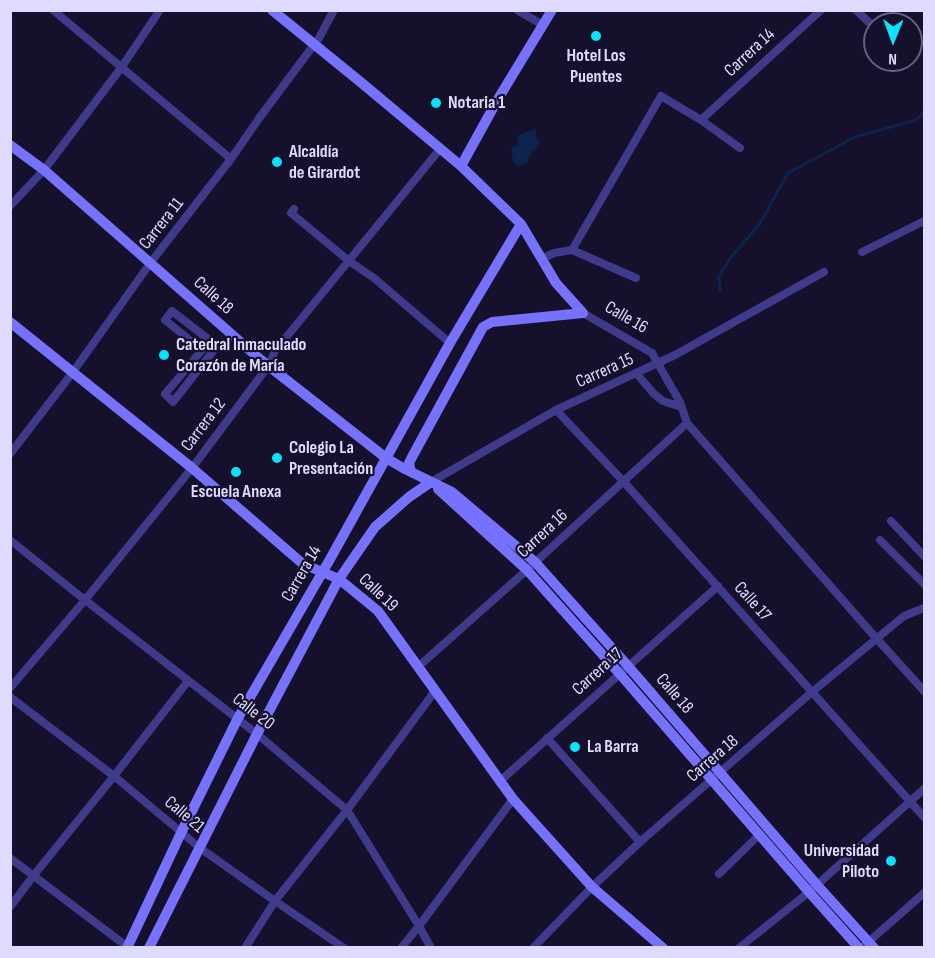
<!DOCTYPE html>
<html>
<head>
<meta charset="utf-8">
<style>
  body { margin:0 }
  #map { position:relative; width:935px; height:958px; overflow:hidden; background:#15102b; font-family:"Sofia Sans Condensed",sans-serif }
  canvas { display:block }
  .frame { position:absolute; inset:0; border:12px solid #dfdaff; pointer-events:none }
  .north { position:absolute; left:863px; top:12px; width:60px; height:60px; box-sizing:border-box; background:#15102b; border:2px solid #666180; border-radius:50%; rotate:181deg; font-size:16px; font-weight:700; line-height:24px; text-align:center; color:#dfdaff }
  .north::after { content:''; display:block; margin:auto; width:21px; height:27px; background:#06e2ff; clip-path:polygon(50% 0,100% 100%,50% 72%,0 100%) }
</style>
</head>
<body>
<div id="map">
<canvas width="935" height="958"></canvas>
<div class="frame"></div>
<div class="north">N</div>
</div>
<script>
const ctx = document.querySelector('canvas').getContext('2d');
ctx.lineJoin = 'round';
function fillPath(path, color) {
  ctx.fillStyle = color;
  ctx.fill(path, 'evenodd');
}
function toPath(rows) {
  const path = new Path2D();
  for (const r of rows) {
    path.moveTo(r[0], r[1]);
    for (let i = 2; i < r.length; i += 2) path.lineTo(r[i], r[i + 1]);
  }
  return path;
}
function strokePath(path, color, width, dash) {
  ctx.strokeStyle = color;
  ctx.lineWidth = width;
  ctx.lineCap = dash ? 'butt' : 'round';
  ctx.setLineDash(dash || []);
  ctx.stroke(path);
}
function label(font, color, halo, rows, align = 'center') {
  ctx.font = font + ' "Sofia Sans Condensed",sans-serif';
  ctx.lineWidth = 4.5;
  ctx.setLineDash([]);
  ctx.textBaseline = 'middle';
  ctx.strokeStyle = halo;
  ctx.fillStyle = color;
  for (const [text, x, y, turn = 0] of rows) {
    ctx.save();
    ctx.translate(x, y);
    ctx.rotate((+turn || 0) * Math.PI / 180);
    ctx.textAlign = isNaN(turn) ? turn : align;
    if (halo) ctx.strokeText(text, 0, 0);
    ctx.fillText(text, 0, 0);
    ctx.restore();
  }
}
fillPath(toPath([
  [534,129,536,130,536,138,539,140,539,146,532,151,527,163,522,166,517,166,513,161,511,148,517,145,518,140,517,136]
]), '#0c234e');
strokePath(toPath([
  [720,291,719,276,732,256,759,225,788,173,855,137,916,120,924,112]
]), '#0c234e', 3);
strokePath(toPath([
  [53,10,231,159],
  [517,10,543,25],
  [856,10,875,28],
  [701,120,821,10],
  [10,206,44,170,121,68,160,10],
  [294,209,291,213,349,261,374,278,450,343],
  [572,250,661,96,701,120,740,148],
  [572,250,636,278],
  [862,252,924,221],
  [541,259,554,253,572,250],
  [172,311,217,346,173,402,165,394,202,350,165,320,172,311],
  [583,313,652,353],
  [637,374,654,394,663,401,681,407],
  [665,376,680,402,687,423,876,638,924,691],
  [556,410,623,481,924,817],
  [10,454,73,372,151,262,231,159,260,117,319,38,334,10],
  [431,482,556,410,675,355,824,272],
  [891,521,924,556],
  [10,540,85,600,257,734,347,810,419,926,431,948],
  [880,540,924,584],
  [419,666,527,570,687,423],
  [10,688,85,600,192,468,269,365,275,351,440,149],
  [10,697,114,776,200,848,275,901,344,948],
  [547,738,640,842],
  [499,782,718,586],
  [10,858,129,948],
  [719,874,759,835],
  [10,907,34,875,114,776,188,681],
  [865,945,924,893],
  [245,948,275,901,347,810,435,691],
  [401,948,419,926,513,799],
  [533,948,592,887,640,842,812,692,904,616,924,608],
  [739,948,809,892,924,789]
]), '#3f3a8a', 8);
strokePath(toPath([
  [272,10,363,84,461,166,494,198,521,224,556,283,583,313],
  [10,145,44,170,261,360,386,458,403,468,452,492,535,562,628,666,817,885,874,948],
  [461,166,498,99,552,10],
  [10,322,192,468,303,564,339,579,378,611,513,799,592,887,663,948],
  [411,472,409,463,412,457,483,327,492,322,583,313],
  [438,489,527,570,619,673,809,892,859,948],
  [127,948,181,833,238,718,329,561,450,343,521,224],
  [149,948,257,734,339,579,375,527,409,497,431,482]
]), '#7771ff', 10);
strokePath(toPath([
  [652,353,665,376]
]), '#3f3a8a', 8);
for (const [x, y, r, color] of [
  [596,36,6,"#06e2ff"],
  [436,103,6,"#06e2ff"],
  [277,162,6,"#06e2ff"],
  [164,355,6,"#06e2ff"],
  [277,458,6,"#06e2ff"],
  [236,472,6,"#06e2ff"],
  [575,747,6,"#06e2ff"],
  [891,861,6,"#06e2ff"]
]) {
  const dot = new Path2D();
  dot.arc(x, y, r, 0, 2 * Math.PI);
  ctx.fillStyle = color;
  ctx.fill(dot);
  strokePath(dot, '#15102b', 2);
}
label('18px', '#dfdaff', '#15102b', [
  ["Carrera 14",750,53,-43],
  ["Carrera 11",162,224,-52],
  ["Calle 18",213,296,42],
  ["Calle 16",626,318,30],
  ["Carrera 15",605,371,-24],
  ["Carrera 12",204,425,-53],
  ["Carrera 16",543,534,-43],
  ["Carrera 14",302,574,-60],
  ["Calle 19",378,593,43],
  ["Calle 17",752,602,48],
  ["Carrera 17",598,672,-42],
  ["Calle 18",674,694,49],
  ["Calle 20",253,712,38],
  ["Carrera 18",713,759,-41],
  ["Calle 21",184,815,40]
]);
label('bold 18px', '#dfdaff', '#15102b', [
  ["Hotel Los",596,56,"center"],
  ["Puentes",596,77,"center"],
  ["Notaria 1",448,103],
  ["Alcaldía",289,152],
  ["de Girardot",289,173],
  ["Catedral Inmaculado",176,345],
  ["Corazón de María",176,366],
  ["Colegio La",289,448],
  ["Presentación",289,469],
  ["Escuela Anexa",236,492,"center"],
  ["La Barra",587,747],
  ["Universidad",879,851,"right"],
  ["Piloto",879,872,"right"]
], 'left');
</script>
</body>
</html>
